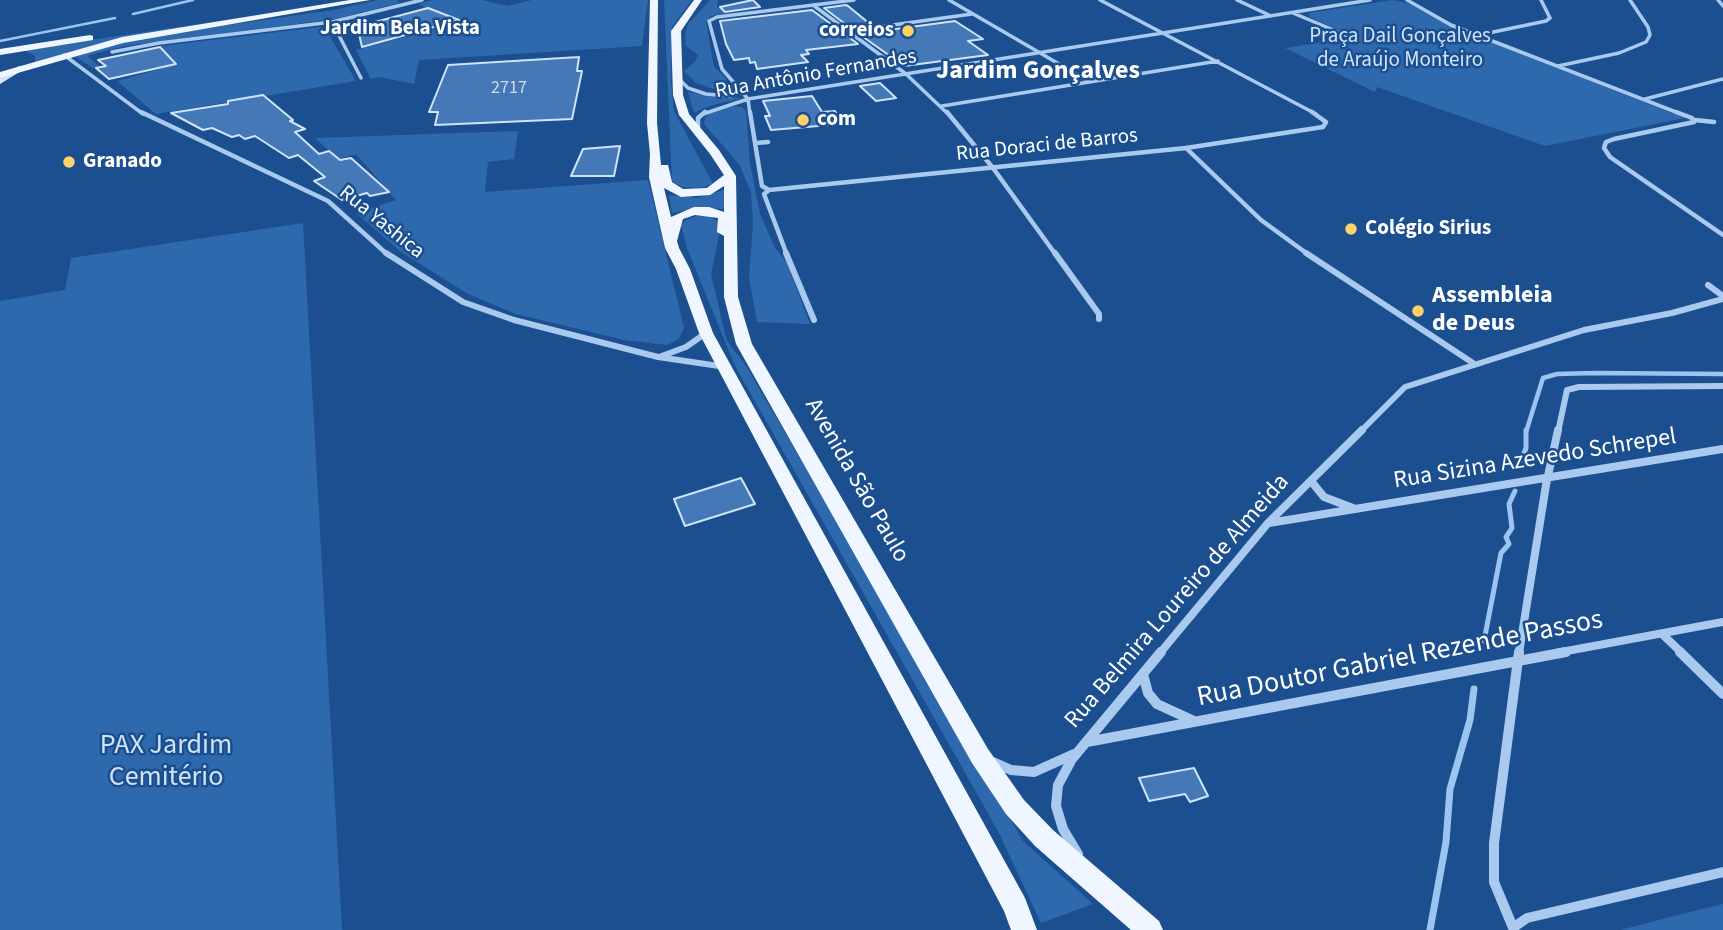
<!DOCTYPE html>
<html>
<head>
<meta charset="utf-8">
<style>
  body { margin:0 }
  canvas { display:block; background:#1b4f8f }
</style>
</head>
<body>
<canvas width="1723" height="930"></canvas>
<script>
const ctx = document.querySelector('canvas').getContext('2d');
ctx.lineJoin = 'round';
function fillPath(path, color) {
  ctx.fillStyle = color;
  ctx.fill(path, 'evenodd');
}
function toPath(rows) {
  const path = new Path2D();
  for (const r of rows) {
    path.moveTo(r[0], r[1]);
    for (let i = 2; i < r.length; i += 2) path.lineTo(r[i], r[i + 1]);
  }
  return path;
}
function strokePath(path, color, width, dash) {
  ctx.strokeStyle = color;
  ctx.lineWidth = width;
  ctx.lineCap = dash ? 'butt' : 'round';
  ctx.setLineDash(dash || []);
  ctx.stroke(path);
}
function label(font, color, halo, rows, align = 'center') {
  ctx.font = font + ' "Source Sans 3",sans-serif';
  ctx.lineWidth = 5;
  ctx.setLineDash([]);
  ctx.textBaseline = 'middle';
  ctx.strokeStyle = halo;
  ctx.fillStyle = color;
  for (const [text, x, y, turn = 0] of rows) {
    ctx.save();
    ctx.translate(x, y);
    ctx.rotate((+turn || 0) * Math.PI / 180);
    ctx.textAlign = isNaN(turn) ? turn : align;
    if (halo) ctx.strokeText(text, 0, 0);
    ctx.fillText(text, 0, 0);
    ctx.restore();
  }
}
fillPath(toPath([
  [378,0,397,0,399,3,335,19,124,46,87,56,100,67,93,68,76,57,100,48,158,35,334,10],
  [433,0,482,0,507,6,532,0,648,0,642,46,419,60,414,84,379,77,371,79,356,50,460,22,418,4],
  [664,0,692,0,672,27,671,82,674,111,713,184,701,188,682,187,672,181],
  [710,0,718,0,717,7,726,13,711,16,706,22,714,67,725,77,728,86,716,90,696,83,684,71,695,62,698,55,686,46,685,35,688,24],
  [1393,0,1409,4,1457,29,1685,118,1545,146,1377,87,1375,92,1285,48,1356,37,1309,17,1309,13],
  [258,15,119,39,35,63,35,56,24,50],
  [320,27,325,28,356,81,156,114,117,81,178,64,161,46],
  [688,92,718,97,742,98,709,106,694,113],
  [726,106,742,107,746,111,750,164,760,214,775,248,786,261,810,324,757,322,749,278,753,223,751,192,739,164,704,124,705,118,711,111],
  [518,131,514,159,488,162,485,192,648,180,684,328,679,339,667,345,624,340,516,314,468,294,401,252,356,213,396,200,356,154,338,159,315,138],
  [726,189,724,209,700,208,672,213,669,195,697,198],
  [698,215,711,217,721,224,711,275,727,341,746,366,1023,841,1093,904,1041,923,998,831,735,366,687,248,681,225,686,220],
  [303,223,342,930,0,930,0,301,65,290,71,258],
  [1723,904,1723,930,1620,930,1678,915]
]), '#2e69ad');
strokePath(toPath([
  [133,14,193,0],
  [0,41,115,18]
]), '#9cc4f0', 2.5);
strokePath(toPath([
  [1526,432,1543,378,1557,374,1595,373,1723,374]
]), '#9cc4f0', 4.5);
strokePath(toPath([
  [1521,461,1526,448,1526,430],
  [1484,641,1501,553,1509,544,1506,537,1512,528,1509,504,1515,491]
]), '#9cc4f0', 5);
strokePath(toPath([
  [1430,930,1446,842,1450,789,1470,720,1474,689]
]), '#9cc4f0', 7);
const building = toPath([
  [753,0,760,7,725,12,720,7,753,0],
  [846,5,848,6,870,24,849,27,824,8,846,5],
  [428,8,459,20,362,47,359,34,369,31,360,26,428,8],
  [812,10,858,44,806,50,809,54,801,55,808,62,757,69,755,62,750,63,749,58,734,60,726,44,720,21,812,10],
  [955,21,983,39,968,41,988,55,904,66,859,34,955,21],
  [160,47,176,64,109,79,96,68,106,66,98,60,160,47],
  [579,57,577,71,582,71,572,119,435,125,438,112,429,112,448,65,579,57],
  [880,83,896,98,876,101,860,86,880,83],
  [263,95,293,120,290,121,305,129,295,132,319,154,329,151,340,160,351,158,389,192,370,196,367,193,342,200,314,181,325,177,298,155,289,158,255,136,245,139,239,135,232,137,212,128,203,130,171,113,228,104,228,101,263,95],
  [812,96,822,112,835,111,842,124,771,130,765,116,770,116,763,101,812,96],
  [620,146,614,176,571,176,583,149,620,146],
  [741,478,755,504,685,526,674,499,741,478],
  [1194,768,1208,796,1190,802,1185,794,1149,801,1139,778,1194,768]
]);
fillPath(building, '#4478b7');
strokePath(building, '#cfe3fa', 2);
strokePath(toPath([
  [949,0,1090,82],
  [1100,0,1316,114],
  [1237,0,1271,16],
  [1407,0,1451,25,1681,114],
  [1718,0,1723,6],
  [813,5,906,74,948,114],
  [1293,13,1350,37],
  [332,22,361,78],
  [849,31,972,14],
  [1479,35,1546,21,1550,18,1541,0],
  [112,52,159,43,332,22,422,0],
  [64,55,143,114],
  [1558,66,1619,53,1646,42,1650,35,1648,27,1630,0],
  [678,78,688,88,706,94,729,96,744,92],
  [1645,99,1723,79],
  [942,106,1218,61],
  [703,114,748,99,1370,0],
  [750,114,748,99,722,69,709,21,717,17,854,0]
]), '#a9c9ee', 3.5);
strokePath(toPath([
  [141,112,328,201,388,255],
  [750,112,762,186,769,190],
  [947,112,993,168,1056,255],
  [1676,112,1692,118,1694,122,1614,139,1606,142,1604,148,1610,157,1723,235],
  [1695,120,1714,122],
  [698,131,698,118,705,112],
  [756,143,768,142],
  [1186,148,1261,220,1309,255],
  [769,190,1186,148,1323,127,1326,122,1312,112],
  [769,190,764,194,787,255]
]), '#a9c9ee', 4.5);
strokePath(toPath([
  [386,253,463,302,514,320,658,357,726,367],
  [786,253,814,320],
  [1055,253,1099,314,1099,319],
  [1306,253,1473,363],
  [1708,285,1723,296],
  [659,357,686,347,706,333],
  [1360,432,1405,387,1584,330,1672,313,1723,299],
  [1558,432,1567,390,1579,387,1723,386]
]), '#a9c9ee', 6);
strokePath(toPath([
  [1311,481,1324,497,1353,508],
  [1269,523,1723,449],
  [1662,634,1682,653],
  [1160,653,1268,523,1362,430],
  [1519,653,1546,485,1558,430],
  [1556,653,1723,622]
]), '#a9c9ee', 8);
strokePath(toPath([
  [1680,652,1723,694],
  [1143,674,1148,693,1157,704,1194,721],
  [1087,742,1566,652],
  [993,762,1011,770,1034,772,1074,754],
  [1078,854,1063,829,1056,806,1058,785,1072,759,1161,652],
  [1514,927,1527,918,1723,872],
  [1514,930,1494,882,1494,843,1519,652]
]), '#a9c9ee', 10);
fillPath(toPath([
  [19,66,26,68,0,84,0,78,19,66]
]), '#d6e6fa');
fillPath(toPath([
  [350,0,370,0,123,43,0,78,0,72,122,37,350,0],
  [650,0,658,0,657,123,661,165,668,165,672,182,683,189,707,188,724,175,710,154,679,115,673,95,671,31,694,0,702,0,681,31,683,95,689,114,719,150,736,176,738,297,752,344,988,749,1024,800,1053,830,1159,921,1163,930,1131,930,1035,846,1006,814,972,763,736,344,724,297,724,236,717,232,718,218,695,215,683,219,677,241,679,248,690,269,713,333,1025,898,1037,930,1011,930,1004,911,699,333,676,269,665,248,649,177,650,154,647,123,650,0],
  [724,186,724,212,709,207,694,207,671,217,664,188,681,197,710,195,724,186],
  [90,35,93,36,93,40,0,55,0,49,90,35]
]), '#f0f6ff');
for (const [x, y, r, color] of [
  [908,31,7,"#ffd166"],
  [803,120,7,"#ffd166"],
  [69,162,7,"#ffd166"],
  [1351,229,7,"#ffd166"],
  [1418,311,7,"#ffd166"]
]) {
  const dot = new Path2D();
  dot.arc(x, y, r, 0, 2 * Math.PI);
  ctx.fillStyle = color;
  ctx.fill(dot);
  strokePath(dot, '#1b4f8f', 2.5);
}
label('18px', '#d0dded', null, [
  ["2717",509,89]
]);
label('bold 21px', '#fff', '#1b4f8f', [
  ["Jardim Bela Vista",400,29]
]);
label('bold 21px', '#fff', '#1b4f8f', [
  ["correios",894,31,"right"],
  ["com",817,120],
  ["Granado",83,162],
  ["Colégio Sirius",1365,229]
], 'left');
label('21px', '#cfe3fa', '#1b4f8f', [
  ["Praça Dail Gonçalves",1400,37],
  ["de Araújo Monteiro",1400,61]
]);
label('21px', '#fff', '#1b4f8f', [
  ["Rua Antônio Fernandes",816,75,-10],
  ["Rua Doraci de Barros",1047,146,-6],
  ["Rua Yashica",381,223,39]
]);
label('bold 24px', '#fff', '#1b4f8f', [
  ["Assembleia",1432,297],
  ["de Deus",1432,325]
], 'left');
label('24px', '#fff', '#1b4f8f', [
  ["Rua Sizina Azevedo Schrepel",1535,460,-9],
  ["Avenida São Paulo",856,481,60],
  ["Rua Belmira Loureiro de Almeida",1178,602,-49]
]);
label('bold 26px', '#fff', '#1b4f8f', [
  ["Jardim Gonçalves",1038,72]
]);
label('28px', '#fff', '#1b4f8f', [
  ["Rua Doutor Gabriel Rezende Passos",1400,660,-11]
]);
label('28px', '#cfe3fa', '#1b4f8f', [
  ["PAX Jardim",166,747],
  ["Cemitério",166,779]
]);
</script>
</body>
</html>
